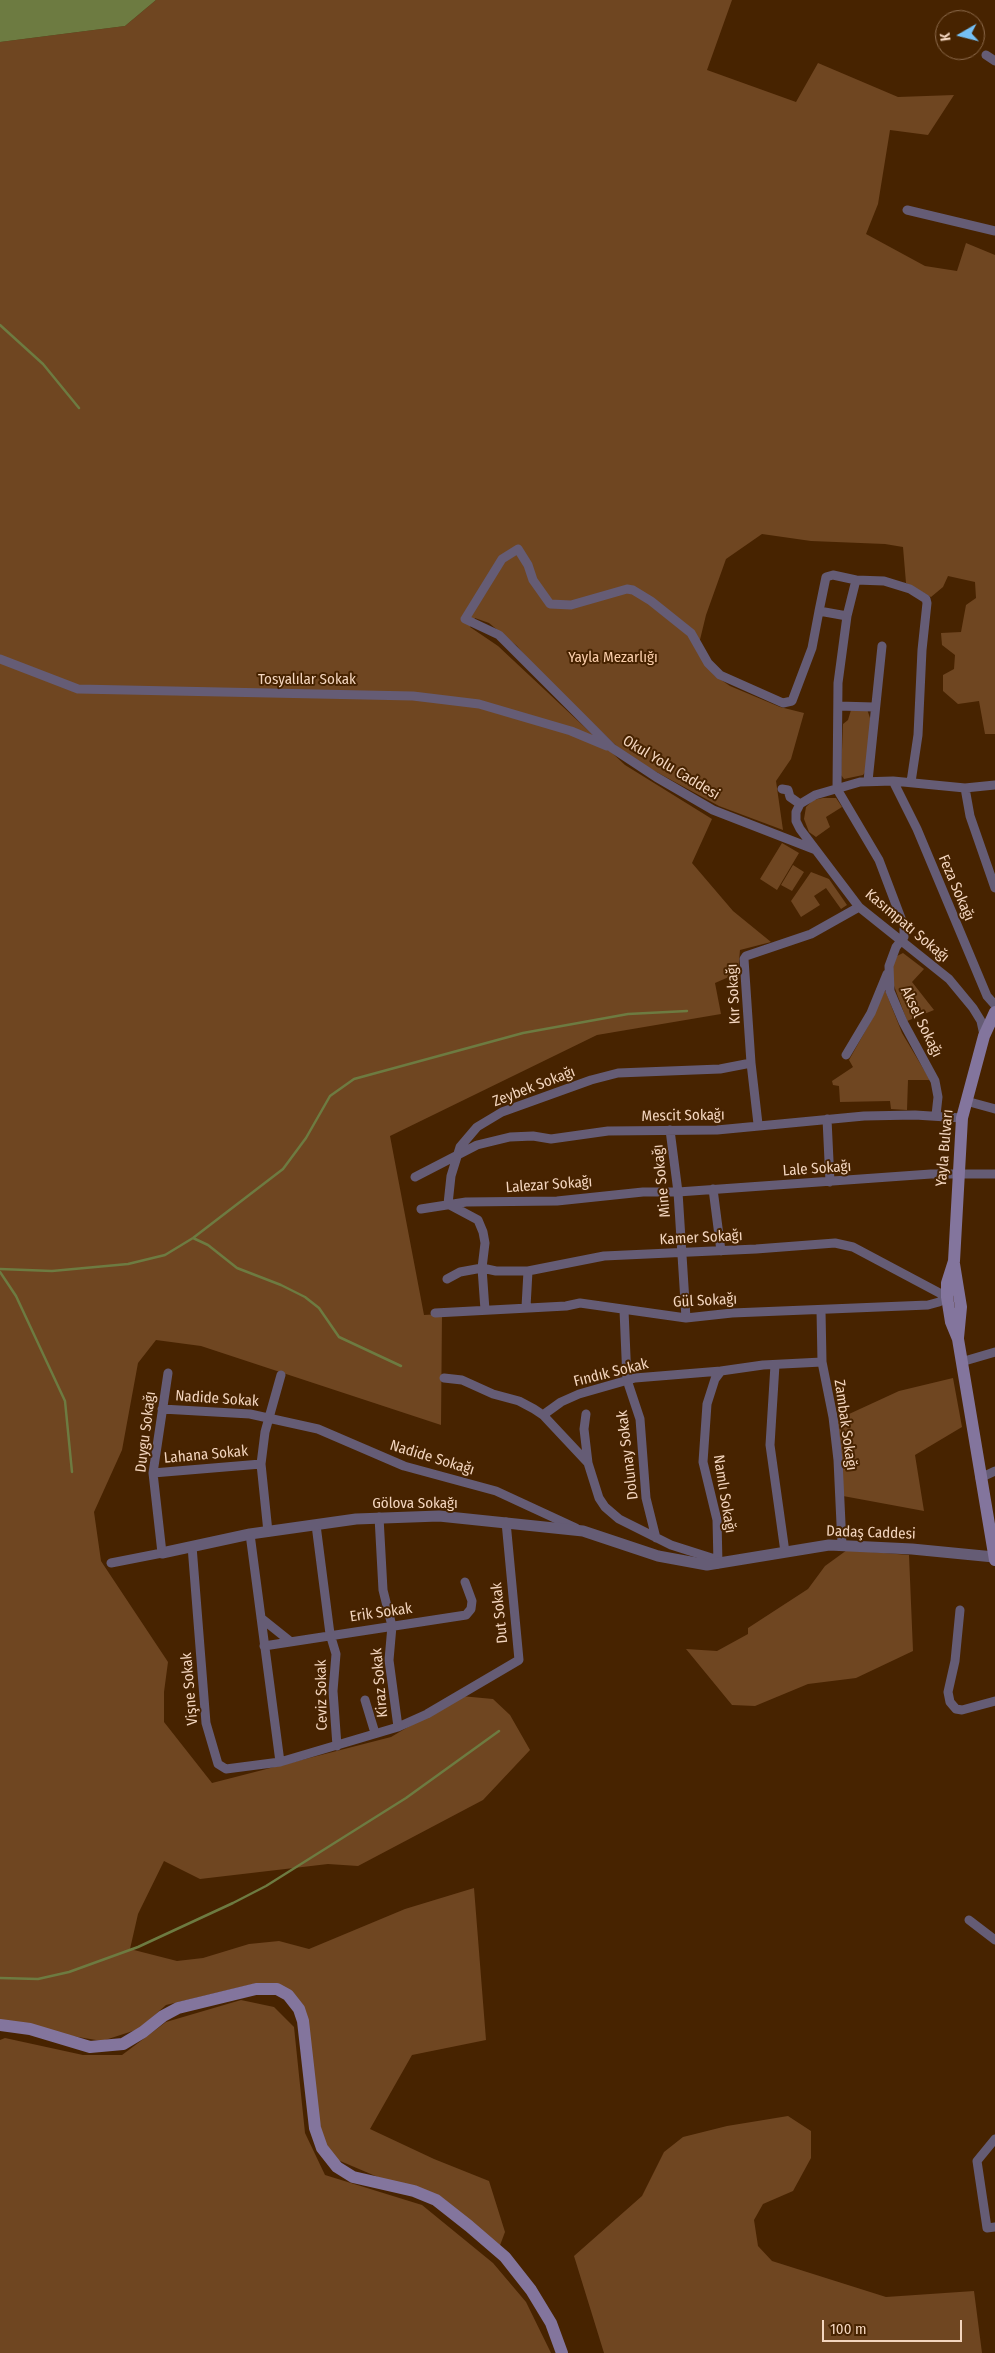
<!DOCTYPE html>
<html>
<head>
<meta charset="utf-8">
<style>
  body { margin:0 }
  #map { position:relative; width:995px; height:2353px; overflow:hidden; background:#472300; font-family:"Fira Sans Condensed",sans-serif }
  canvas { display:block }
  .north { position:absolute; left:935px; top:10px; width:50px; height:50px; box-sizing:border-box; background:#472300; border:1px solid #8c6a4c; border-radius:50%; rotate:262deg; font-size:14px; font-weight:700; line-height:20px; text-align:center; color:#f3d5be }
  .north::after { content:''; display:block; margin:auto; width:18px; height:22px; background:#74c0f6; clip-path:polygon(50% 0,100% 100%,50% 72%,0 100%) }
  .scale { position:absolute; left:822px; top:2320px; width:140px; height:22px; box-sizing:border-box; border:2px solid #f3d5be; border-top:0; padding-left:6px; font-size:15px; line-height:18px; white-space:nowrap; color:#f3d5be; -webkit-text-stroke:4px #472300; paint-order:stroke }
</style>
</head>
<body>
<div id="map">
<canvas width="995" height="2353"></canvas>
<div class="north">K</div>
<div class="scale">100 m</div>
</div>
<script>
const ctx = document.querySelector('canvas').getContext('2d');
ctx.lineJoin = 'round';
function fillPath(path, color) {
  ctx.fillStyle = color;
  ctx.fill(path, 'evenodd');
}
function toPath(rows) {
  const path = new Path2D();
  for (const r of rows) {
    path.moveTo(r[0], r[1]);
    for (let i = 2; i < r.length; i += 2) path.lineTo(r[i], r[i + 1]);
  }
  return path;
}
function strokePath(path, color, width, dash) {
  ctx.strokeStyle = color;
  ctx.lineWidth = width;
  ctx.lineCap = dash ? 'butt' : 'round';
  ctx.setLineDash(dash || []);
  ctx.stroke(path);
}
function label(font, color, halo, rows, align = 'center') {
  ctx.font = font + ' "Fira Sans Condensed",sans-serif';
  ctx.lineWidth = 4;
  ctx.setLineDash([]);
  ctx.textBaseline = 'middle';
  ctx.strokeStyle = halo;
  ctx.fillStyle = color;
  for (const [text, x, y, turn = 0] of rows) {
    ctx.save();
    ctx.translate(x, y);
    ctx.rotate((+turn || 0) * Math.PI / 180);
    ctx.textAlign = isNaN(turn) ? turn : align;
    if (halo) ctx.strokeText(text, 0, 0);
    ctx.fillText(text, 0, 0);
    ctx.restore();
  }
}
fillPath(toPath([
  [156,0,732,0,707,70,796,102,818,63,898,97,954,95,928,135,890,130,878,204,866,234,925,266,957,271,966,243,995,255,995,734,985,734,979,701,958,704,943,691,943,675,954,669,955,655,942,645,941,633,961,632,966,605,976,598,975,582,948,576,943,587,931,597,906,583,903,547,885,544,811,541,762,534,726,559,706,615,697,652,714,675,730,686,780,707,804,713,791,759,776,781,783,830,719,806,627,756,537,670,517,646,489,623,475,618,470,627,498,646,625,765,712,819,692,863,733,911,771,942,740,950,738,973,715,983,721,1014,597,1035,390,1136,424,1315,442,1314,441,1425,201,1346,156,1340,138,1363,122,1450,94,1512,101,1561,168,1662,164,1692,164,1722,212,1783,391,1737,461,1696,493,1699,510,1715,530,1750,483,1800,358,1866,328,1864,200,1879,164,1861,138,1914,130,1949,177,1961,203,1958,249,1944,279,1941,309,1949,405,1909,474,1888,486,2040,412,2055,370,2129,434,2159,489,2181,505,2232,499,2248,445,2200,392,2183,326,2155,295,1996,257,1983,166,2005,139,2029,102,2041,0,2024,0,42,125,26],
  [867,709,871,721,866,771,863,775,844,779,841,775,843,724,848,720,851,710],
  [823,798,836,798,842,807,826,817,830,827,816,837,809,832,804,819,806,807,813,800],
  [782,843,799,853,777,890,760,879],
  [793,865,804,872,792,891,781,885],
  [811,872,829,879,847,905,841,909,826,888,814,896,820,905,801,917,791,901],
  [903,953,924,969,912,982,934,1010,907,1021,893,983,893,965,897,956],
  [885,990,902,1033,930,1080,908,1080,907,1110,891,1109,890,1101,840,1102,839,1086,833,1085,832,1081,853,1067,849,1060,872,1019],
  [953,1378,962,1427,915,1455,924,1511,843,1496,836,1420,899,1391],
  [847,1550,909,1555,913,1651,856,1678,808,1684,755,1706,732,1705,686,1649,717,1651,748,1634,748,1628,808,1589,825,1566],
  [241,2000,274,2007,294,2027,305,2133,325,2175,422,2205,493,2263,526,2302,551,2353,0,2353,0,2040,5,2038,83,2055,122,2055,166,2022],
  [788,2116,811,2131,811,2158,793,2191,763,2204,754,2220,758,2246,772,2261,886,2297,974,2291,982,2353,604,2353,574,2256,642,2196,664,2152,683,2137,727,2126]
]), '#6f4621');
fillPath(toPath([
  [0,0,156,0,125,26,0,42]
]), '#6d7b41');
strokePath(toPath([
  [0,325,43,364,79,408],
  [193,1238,208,1245,237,1268,281,1285,305,1297,319,1308,339,1337,401,1366],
  [0,1269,52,1271,128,1264,165,1255,193,1238,283,1169,306,1138,330,1096,354,1079,523,1033,628,1014,687,1011],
  [0,1272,16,1296,65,1401,72,1472],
  [0,1978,38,1979,69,1972,138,1947,233,1903,266,1886,406,1798,499,1731]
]), '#6d7b41', 2.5);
strokePath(toPath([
  [986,55,995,61],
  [907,210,995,231],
  [819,611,826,577,833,575,856,580],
  [0,659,78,689,413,696,479,704,571,731,607,746],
  [838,706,874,707],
  [868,781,882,646],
  [893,781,917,829,987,996,995,1005],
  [911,782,918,735,922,650,927,603,926,599,910,589,884,581,856,580,847,616,838,683,837,789,879,860,904,926,904,937,896,947,889,966,890,991,903,1022,935,1081,938,1097,936,1115],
  [965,788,970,816,995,888],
  [782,789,788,790,790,797,800,804],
  [816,850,713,810,656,777,612,748,499,635,465,619,502,559,518,549,528,565,533,580,550,604,571,605,627,589,633,590,651,601,691,633,708,663,720,675,783,703,792,701,812,648,819,611,847,616],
  [984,1035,981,1021,973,1008,949,979,859,907,800,829,796,821,796,812,800,804,815,795,860,782,893,781,965,788,995,785],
  [846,1055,871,1013,887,974],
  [966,1101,995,1109],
  [827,1119,830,1182],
  [758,1124,751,1063,744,959,746,956,811,934,859,907],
  [670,1130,678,1192,686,1318],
  [415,1177,477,1145,510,1137,533,1136,551,1139,608,1131,717,1130,864,1116,915,1115,962,1118],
  [713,1189,721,1251],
  [421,1209,466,1202,557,1201,643,1192,678,1192,931,1174,995,1174],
  [526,1307,528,1271],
  [485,1310,482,1268,485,1243,483,1232,478,1220,448,1204,451,1176,460,1147,477,1127,502,1112,591,1080,618,1073,720,1069,751,1063],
  [624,1310,627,1380,640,1419,646,1498,656,1538],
  [821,1310,822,1362,833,1417,838,1460,842,1545],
  [435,1313,566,1306,580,1303,686,1318,732,1313,928,1305,939,1302,947,1297,853,1247,835,1243,756,1249,604,1256,528,1271,496,1271,482,1268,460,1272,447,1279],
  [961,1362,995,1352],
  [775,1365,770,1445,785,1552],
  [444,1378,462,1380,493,1394,519,1401,534,1409,543,1415,588,1463,584,1429,586,1414],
  [162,1409,250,1414,318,1429,404,1466,496,1491,576,1528],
  [543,1415,561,1402,579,1394,635,1378,721,1371],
  [588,1463,599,1498,605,1507,619,1519,671,1545,718,1560],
  [153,1473,261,1464],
  [980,1478,995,1471],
  [379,1517,383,1590,392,1626,389,1660,398,1727],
  [316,1525,330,1634,336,1654,333,1691,337,1746],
  [268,1532,261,1464,265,1432,281,1375],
  [250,1534,280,1762],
  [192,1546,206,1723,218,1764,226,1769,280,1762,398,1727,427,1714,519,1660,506,1522],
  [111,1563,162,1553,153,1473,168,1373],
  [718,1564,717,1520,703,1462,707,1404,715,1379,721,1371,763,1365,822,1362],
  [960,1610,955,1661,948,1692,950,1702,956,1709,962,1710,995,1701],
  [261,1618,291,1642],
  [264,1646,466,1615,471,1609,472,1601,465,1582],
  [365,1700,375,1733],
  [969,1920,995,1940],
  [995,2139,977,2161,987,2228,995,2227]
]), '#655c75', 9);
strokePath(toPath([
  [162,1553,250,1534,356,1519,439,1516,583,1531,658,1556,707,1565,829,1545,912,1549,994,1557]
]), '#655c75', 11);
strokePath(toPath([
  [995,1012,984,1036,962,1118,954,1261,947,1283,947,1297,951,1322,958,1339,995,1560],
  [954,1264,961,1307,958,1338],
  [0,2025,30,2029,90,2047,123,2044,143,2032,163,2016,178,2008,256,1989,277,1989,288,1995,299,2009,303,2021,315,2128,322,2148,337,2167,353,2177,414,2191,436,2200,469,2226,505,2257,531,2290,551,2323,562,2353]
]), '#83759d', 12);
label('15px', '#faceab', '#472300', [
  ["Yayla Mezarlığı",613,658]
]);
label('15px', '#f3d5be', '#472300', [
  ["Tosyalılar Sokak",307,680],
  ["Okul Yolu Caddesi",671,768,31],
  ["Feza Sokağı",956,888,67],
  ["Kasımpatı Sokağı",907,926,40],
  ["Kır Sokağı",734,994,-93],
  ["Aksel Sokağı",921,1022,64],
  ["Zeybek Sokağı",534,1087,-21],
  ["Mescit Sokağı",683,1116,-1],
  ["Yayla Bulvarı",945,1148,-85],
  ["Lale Sokağı",817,1169,-4],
  ["Mine Sokağı",662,1181,-96],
  ["Lalezar Sokağı",549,1185,-4],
  ["Kamer Sokağı",701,1238,-3],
  ["Gül Sokağı",705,1301,-3],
  ["Fındık Sokak",611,1373,-14],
  ["Nadide Sokak",217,1399,4],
  ["Zambak Sokağı",845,1425,82],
  ["Duygu Sokağı",146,1432,-83],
  ["Lahana Sokak",206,1455,-5],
  ["Dolunay Sokak",628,1455,-97],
  ["Nadide Sokağı",432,1458,17],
  ["Namlı Sokağı",724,1494,81],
  ["Gölova Sokağı",415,1504],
  ["Dadaş Caddesi",871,1533,2],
  ["Erik Sokak",381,1613,-8],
  ["Dut Sokak",500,1613,-96],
  ["Kiraz Sokak",380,1683,-95],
  ["Vişne Sokak",190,1689,-95],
  ["Ceviz Sokak",322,1695,-91]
]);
</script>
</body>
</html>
